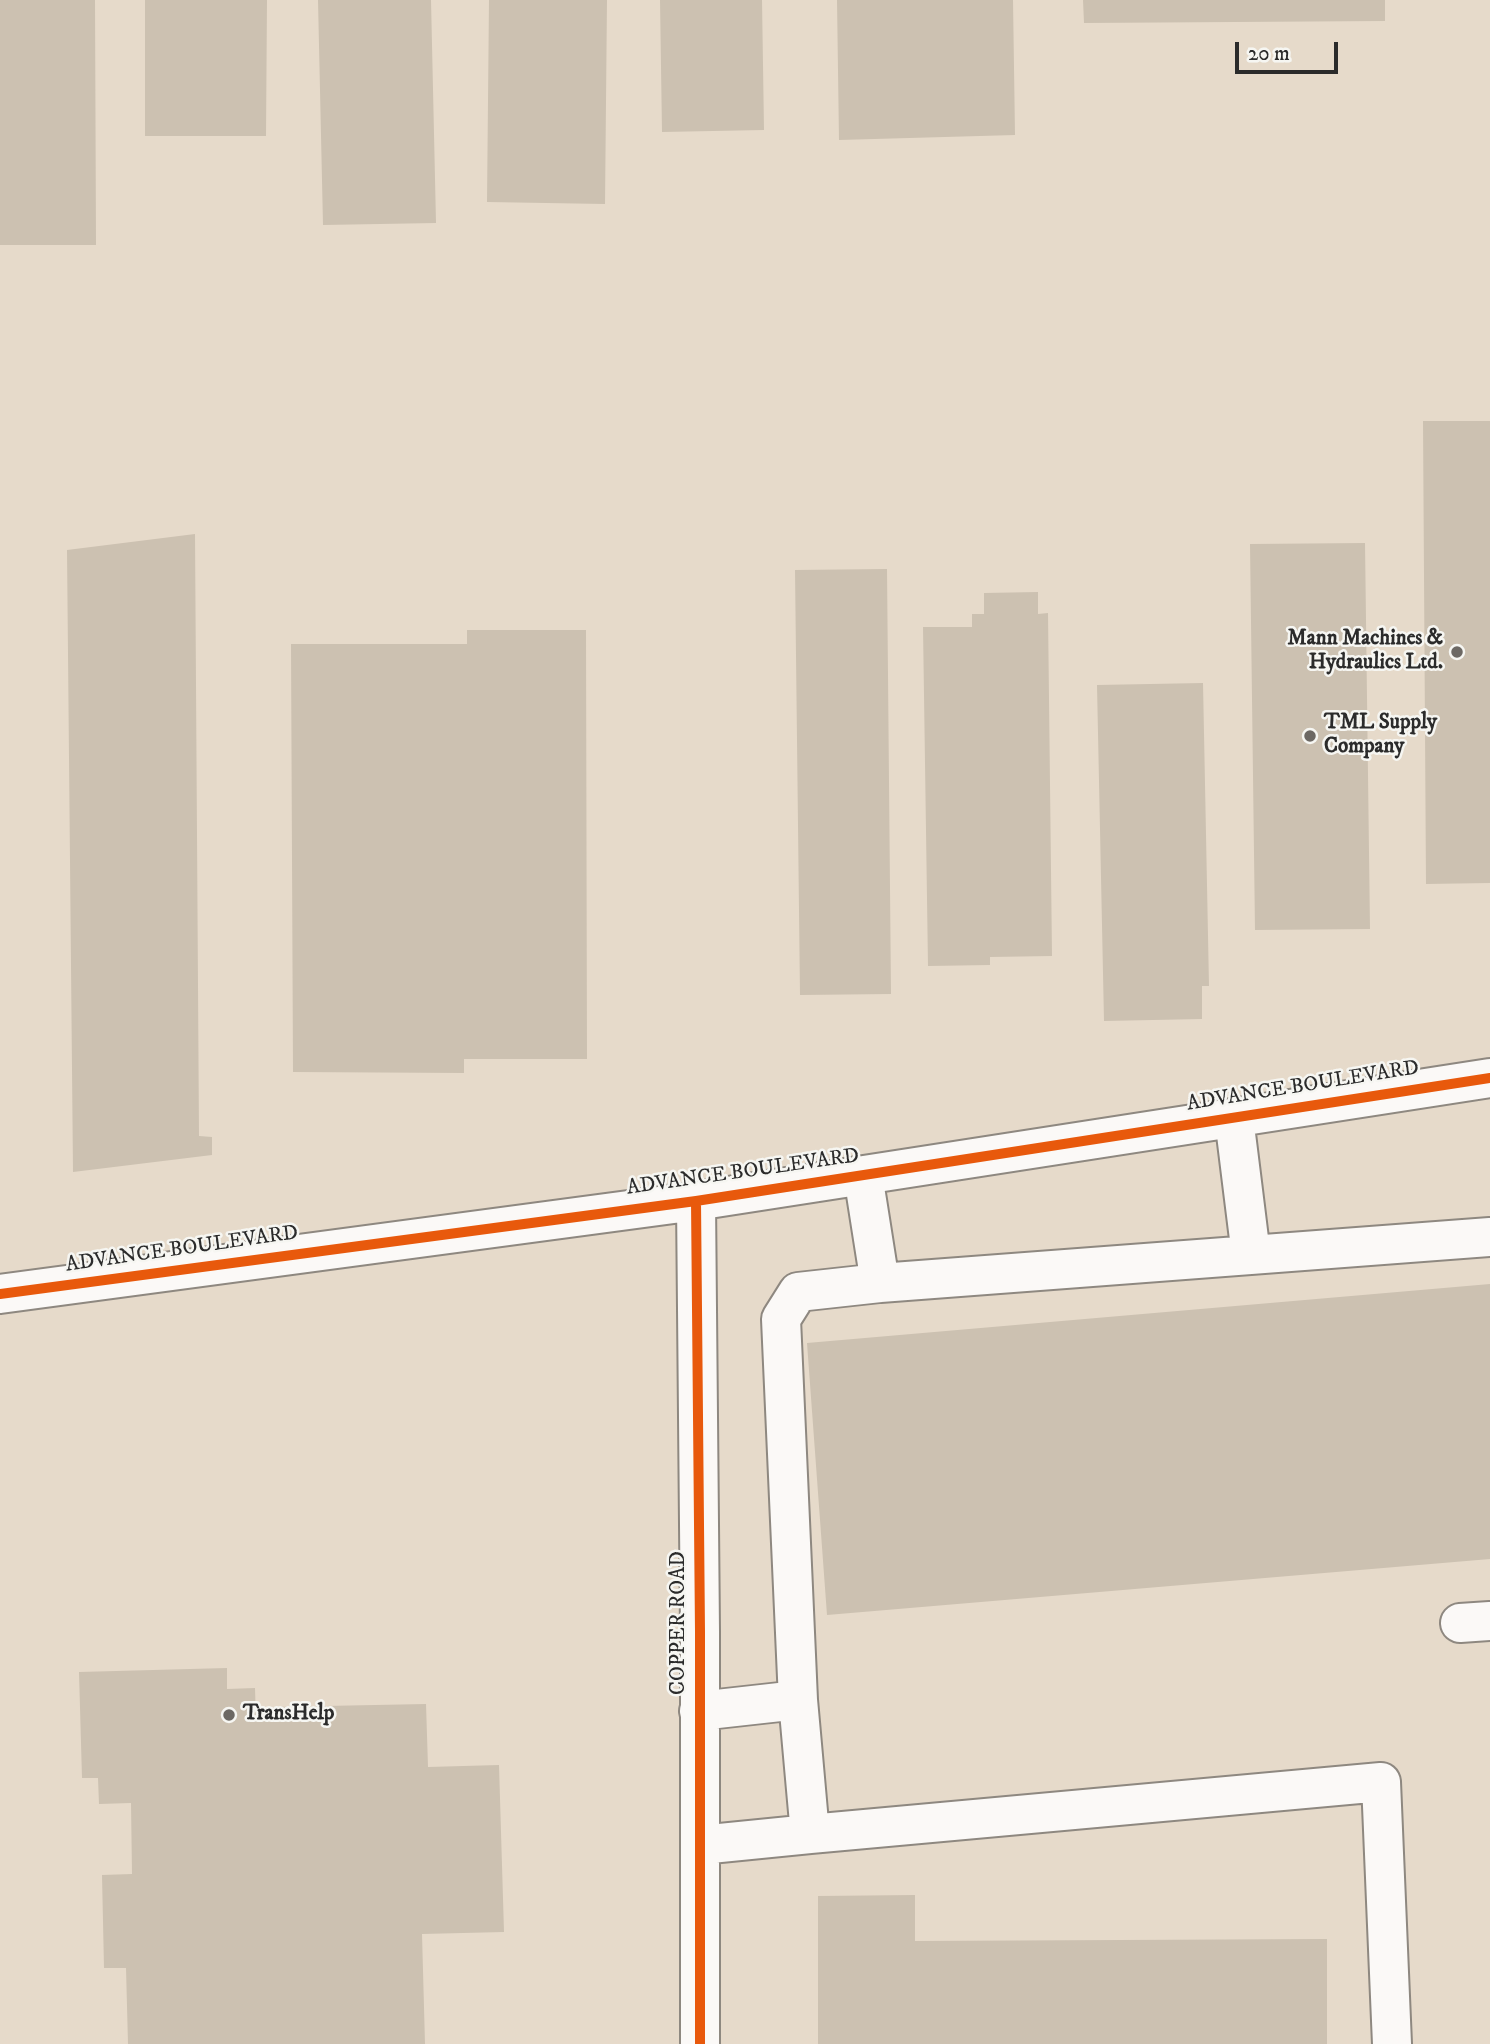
<!DOCTYPE html>
<html>
<head>
<meta charset="utf-8">
<style>
  body { margin:0 }
  #map { position:relative; width:1490px; height:2044px; overflow:hidden; background:#e6daca; font-family:"IM FELL DW Pica",serif }
  canvas { display:block }
  .scale { position:absolute; left:1235px; top:42px; width:103px; height:32px; box-sizing:border-box; border:4px solid #2b2b2b; border-top:0; padding-left:9px; font-size:21px; line-height:24px; white-space:nowrap; color:#2b2b2b; -webkit-text-stroke:5px #f6f6f2; paint-order:stroke }
</style>
</head>
<body>
<div id="map">
<canvas width="1490" height="2044"></canvas>
<div class="scale">20 m</div>
</div>
<script>
const ctx = document.querySelector('canvas').getContext('2d');
ctx.lineJoin = 'round';
function fillPath(path, color) {
  ctx.fillStyle = color;
  ctx.fill(path, 'evenodd');
}
function toPath(rows) {
  const path = new Path2D();
  for (const r of rows) {
    path.moveTo(r[0], r[1]);
    for (let i = 2; i < r.length; i += 2) path.lineTo(r[i], r[i + 1]);
  }
  return path;
}
function strokePath(path, color, width, dash) {
  ctx.strokeStyle = color;
  ctx.lineWidth = width;
  ctx.lineCap = dash ? 'butt' : 'round';
  ctx.setLineDash(dash || []);
  ctx.stroke(path);
}
function label(font, color, halo, rows, align = 'center') {
  ctx.font = font + ' "IM FELL DW Pica",serif';
  ctx.lineWidth = 5;
  ctx.setLineDash([]);
  ctx.textBaseline = 'middle';
  ctx.strokeStyle = halo;
  ctx.fillStyle = color;
  for (const [text, x, y, turn = 0] of rows) {
    ctx.save();
    ctx.translate(x, y);
    ctx.rotate((+turn || 0) * Math.PI / 180);
    ctx.textAlign = isNaN(turn) ? turn : align;
    if (halo) ctx.strokeText(text, 0, 0);
    ctx.fillText(text, 0, 0);
    ctx.restore();
  }
}
fillPath(toPath([
  [0,0,95,0,96,245,0,245],
  [145,0,267,0,266,136,145,136],
  [318,0,431,0,436,223,323,225],
  [489,0,607,0,605,204,487,202],
  [660,0,762,0,764,130,662,132],
  [837,0,1013,0,1015,135,839,140],
  [1083,0,1385,0,1385,21,1084,23],
  [1423,421,1490,421,1490,883,1426,884],
  [195,534,199,1136,212,1137,212,1155,73,1172,67,550],
  [1365,543,1370,929,1255,930,1250,544],
  [887,569,891,994,800,995,795,570],
  [1038,592,1038,614,1048,613,1052,956,990,957,990,965,928,966,923,627,972,627,972,614,984,614,984,593],
  [467,630,586,630,587,1059,464,1059,464,1073,293,1072,291,644,467,644],
  [1203,683,1209,986,1202,986,1202,1019,1104,1021,1097,685],
  [1490,1284,1490,1559,827,1615,807,1343],
  [227,1668,227,1689,255,1688,256,1721,274,1721,273,1707,426,1704,428,1767,499,1765,504,1932,422,1934,425,2044,128,2044,126,1968,104,1968,102,1875,132,1874,131,1803,99,1804,98,1778,82,1778,79,1672],
  [915,1895,915,1941,1327,1939,1327,2044,818,2044,818,1896]
]), '#ccc1b1');
const minor = toPath([
  [1234,1118,1251,1255],
  [863,1175,880,1283],
  [696,1201,700,1632,700,2044],
  [0,1294,696,1201,1490,1078],
  [1460,1623,1490,1621],
  [798,1700,781,1319,798,1292,880,1283,1490,1237],
  [699,1711,798,1700,810,1834,700,1845],
  [810,1834,1381,1782,1392,2044]
]);
strokePath(minor, '#8e8880', 42);
strokePath(minor, '#fbf9f7', 38);
strokePath(toPath([
  [696,1201,700,1632,700,2044],
  [0,1294,696,1201,1490,1078]
]), '#e8590c', 10);
for (const [x, y, r, color] of [
  [1457,652,7,"#6c6863"],
  [1310,736,7,"#6c6863"],
  [229,1715,7,"#6c6863"]
]) {
  const dot = new Path2D();
  dot.arc(x, y, r, 0, 2 * Math.PI);
  ctx.fillStyle = color;
  ctx.fill(dot);
  strokePath(dot, '#f6f6f2', 2.5);
}
label('bold 21px', '#2b2b2b', '#f6f6f2', [
  ["Mann Machines &",1443,640,"right"],
  ["Hydraulics Ltd.",1443,664,"right"],
  ["TML Supply",1324,724],
  ["Company",1324,748],
  ["TransHelp",243,1715]
], 'left');
label('21px', '#2b2b2b', '#f6f6f2', [
  ["ADVANCE BOULEVARD",1303,1087,-9],
  ["ADVANCE BOULEVARD",743,1173,-8],
  ["ADVANCE BOULEVARD",182,1250,-8],
  ["COPPER ROAD",680,1623,-90]
]);
</script>
</body>
</html>
